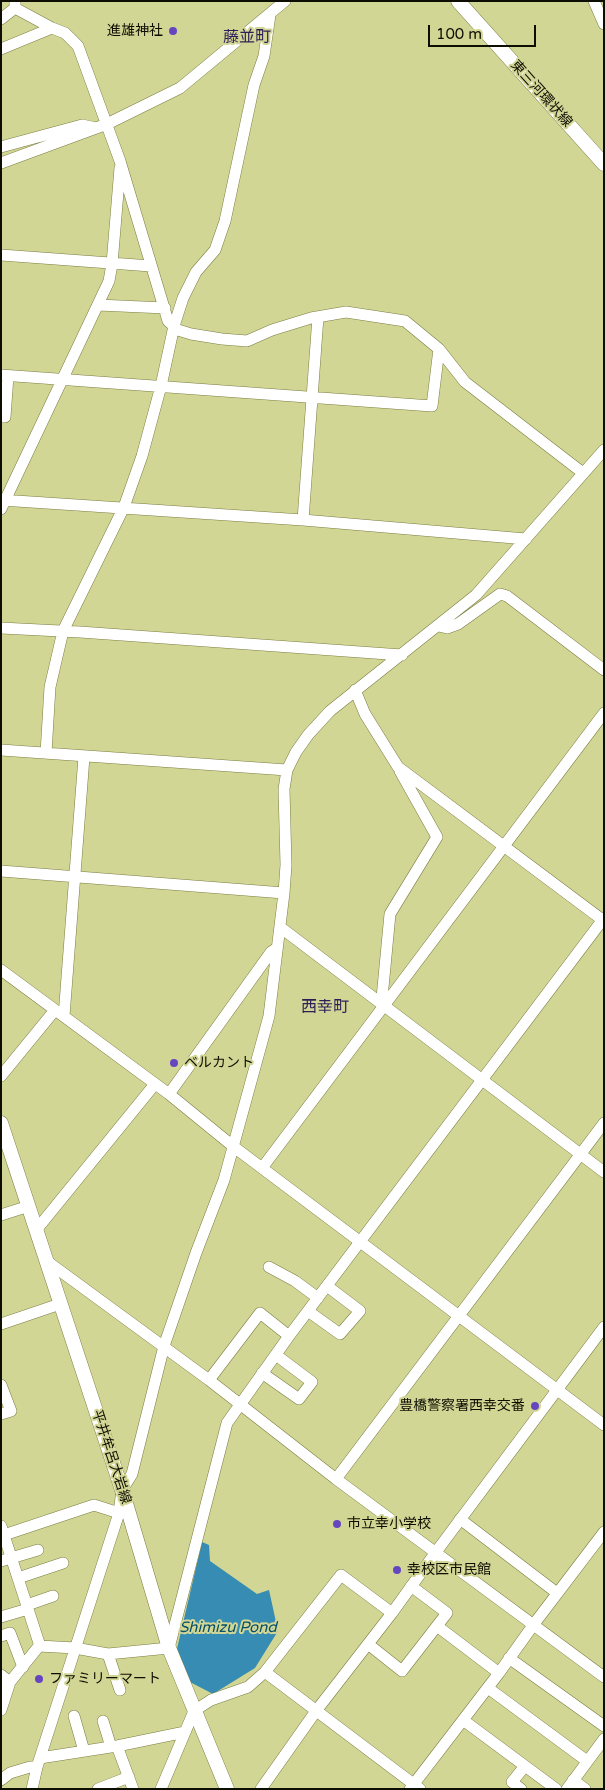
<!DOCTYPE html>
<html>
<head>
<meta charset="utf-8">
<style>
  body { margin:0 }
  #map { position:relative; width:605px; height:1790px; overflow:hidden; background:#d2d695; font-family:"Varela Round",sans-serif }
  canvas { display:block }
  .frame { position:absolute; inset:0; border:2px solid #0d0d00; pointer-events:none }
  .scale { position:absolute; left:428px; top:25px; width:108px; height:22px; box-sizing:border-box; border:2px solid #0d0d00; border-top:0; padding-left:6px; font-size:15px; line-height:18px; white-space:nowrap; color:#0d0d00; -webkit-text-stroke:4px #d2d695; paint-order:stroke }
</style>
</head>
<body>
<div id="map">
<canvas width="605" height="1790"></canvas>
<div class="frame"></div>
<div class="scale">100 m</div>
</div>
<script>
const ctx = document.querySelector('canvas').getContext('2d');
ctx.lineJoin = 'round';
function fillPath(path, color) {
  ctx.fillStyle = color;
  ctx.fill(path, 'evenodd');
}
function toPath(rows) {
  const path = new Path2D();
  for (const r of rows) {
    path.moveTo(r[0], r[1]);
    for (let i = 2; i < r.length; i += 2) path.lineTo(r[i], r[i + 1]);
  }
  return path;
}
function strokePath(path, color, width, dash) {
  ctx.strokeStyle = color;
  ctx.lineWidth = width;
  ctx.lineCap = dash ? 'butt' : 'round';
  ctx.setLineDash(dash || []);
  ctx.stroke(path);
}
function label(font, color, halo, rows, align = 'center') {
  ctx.font = font + ' "Varela Round","Noto Sans JP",sans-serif';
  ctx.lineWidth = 4;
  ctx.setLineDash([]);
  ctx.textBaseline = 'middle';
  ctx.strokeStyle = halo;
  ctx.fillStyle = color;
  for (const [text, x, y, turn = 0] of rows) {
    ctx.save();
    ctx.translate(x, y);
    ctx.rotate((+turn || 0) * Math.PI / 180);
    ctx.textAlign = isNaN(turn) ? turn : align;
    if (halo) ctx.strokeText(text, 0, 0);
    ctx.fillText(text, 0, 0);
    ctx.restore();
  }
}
fillPath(toPath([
  [202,1542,209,1545,210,1561,257,1594,269,1590,278,1631,255,1668,213,1694,188,1681,176,1653]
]), '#368cb2');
const minor = toPath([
  [15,1,15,8,52,28,65,33,78,46,120,161,168,321,178,330,191,334,222,339,247,341,272,330,311,318,346,312,405,321,439,349,465,382,583,473],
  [594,1,604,24],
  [1,19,15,8],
  [1,49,52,28],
  [1,147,82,125,96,128],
  [1,163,107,124,180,88,285,1],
  [1,255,151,266],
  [98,305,165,308],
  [1,375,432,406,439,349],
  [1,417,5,417,8,376],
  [1,500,303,520,526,539],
  [1,509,109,281,112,264,120,168],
  [303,520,318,317],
  [439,626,447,628,458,624,500,594,507,596,604,670],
  [1,628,80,632,402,655],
  [355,690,365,714,398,767,604,921],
  [1,750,287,770],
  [46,753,50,687,63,631,124,507,142,456,161,386,174,326,183,298,196,272,215,250,225,221,254,85,264,56,270,15],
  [1,871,284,893],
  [280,927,604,1172],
  [1,970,169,1094,234,1147,604,1425],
  [384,1006,382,998,390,914,437,837,400,771],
  [64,1016,84,757],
  [1,1076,55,1010],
  [169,1094,271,952,277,948],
  [262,1168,604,713],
  [1,1215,29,1206],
  [37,1229,155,1084],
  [48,1262,209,1380,336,1479,604,1677],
  [269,1267,295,1281,318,1298],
  [308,1311,340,1334,360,1311,327,1286],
  [1,1324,60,1304],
  [262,1373,299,1399,312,1382,276,1355],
  [209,1380,260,1313,289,1336],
  [1,1385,11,1411,1,1414],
  [336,1479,604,1123],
  [460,1519,557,1593],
  [1,1526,39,1643,39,1646,10,1682,1,1710],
  [1,1536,94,1505,119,1513],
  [1,1561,38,1550],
  [18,1578,63,1563],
  [27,1605,53,1596],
  [1,1617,28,1609],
  [437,1626,499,1673],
  [1,1636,10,1633,23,1667],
  [368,1644,402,1671,447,1613,411,1586],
  [39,1646,75,1648,108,1654,169,1648,227,1423,289,1336,604,918],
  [108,1654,120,1690],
  [509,1658,604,1726],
  [265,1672,420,1789],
  [1,1675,10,1682,3,1685],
  [488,1688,587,1761],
  [74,1716,84,1751],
  [463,1720,556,1789],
  [103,1721,111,1747],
  [117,1746,133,1789],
  [40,1758,117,1746,185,1732],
  [1,1780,10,1773,30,1767,37,1767],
  [573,1780,585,1789],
  [32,1789,37,1767,119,1513,122,1490,132,1474,164,1346,196,1253,224,1180,269,1016,284,893,286,865,284,789,287,770,296,752,308,735,330,711,476,595,604,450],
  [98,1789,129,1777],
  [161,1789,194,1711,211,1700,248,1687,265,1672,341,1575,392,1613],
  [261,1789,316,1711,392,1613,436,1552,604,1327],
  [410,1789,499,1673,534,1624,604,1532],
  [521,1789,512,1782,525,1766],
  [567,1789,604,1739]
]);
const major = toPath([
  [458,1,604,164],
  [1,1123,122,1490,169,1648,227,1789]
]);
strokePath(minor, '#7b7d40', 12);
strokePath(major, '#7b7d40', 15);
strokePath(minor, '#fff', 11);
strokePath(major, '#fff', 14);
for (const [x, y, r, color] of [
  [173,31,5,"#6646be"],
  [174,1063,5,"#6646be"],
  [535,1406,5,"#6646be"],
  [337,1524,5,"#6646be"],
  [397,1570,5,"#6646be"],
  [39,1679,5,"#6646be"]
]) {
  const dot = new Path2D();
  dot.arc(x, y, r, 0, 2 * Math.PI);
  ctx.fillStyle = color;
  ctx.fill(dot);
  strokePath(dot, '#d2d695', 2);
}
label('14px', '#0d0d00', '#d2d695', [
  ["進雄神社",163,31,"right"],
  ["ベルカント",184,1063],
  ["豊橋警察署西幸交番",525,1406,"right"],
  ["市立幸小学校",347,1524],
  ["幸校区市民館",407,1570],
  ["ファミリーマート",49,1679]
], 'left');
label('14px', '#0d0d00', '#d2d695', [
  ["東三河環状線",541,94,48],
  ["平井牟呂大岩線",111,1457,72]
]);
label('italic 15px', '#034e69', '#d2d695', [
  ["Shimizu Pond",228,1628]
]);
label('16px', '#2d1e58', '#d2d695', [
  ["藤並町",247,38],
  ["西幸町",325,1008]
]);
</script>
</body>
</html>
